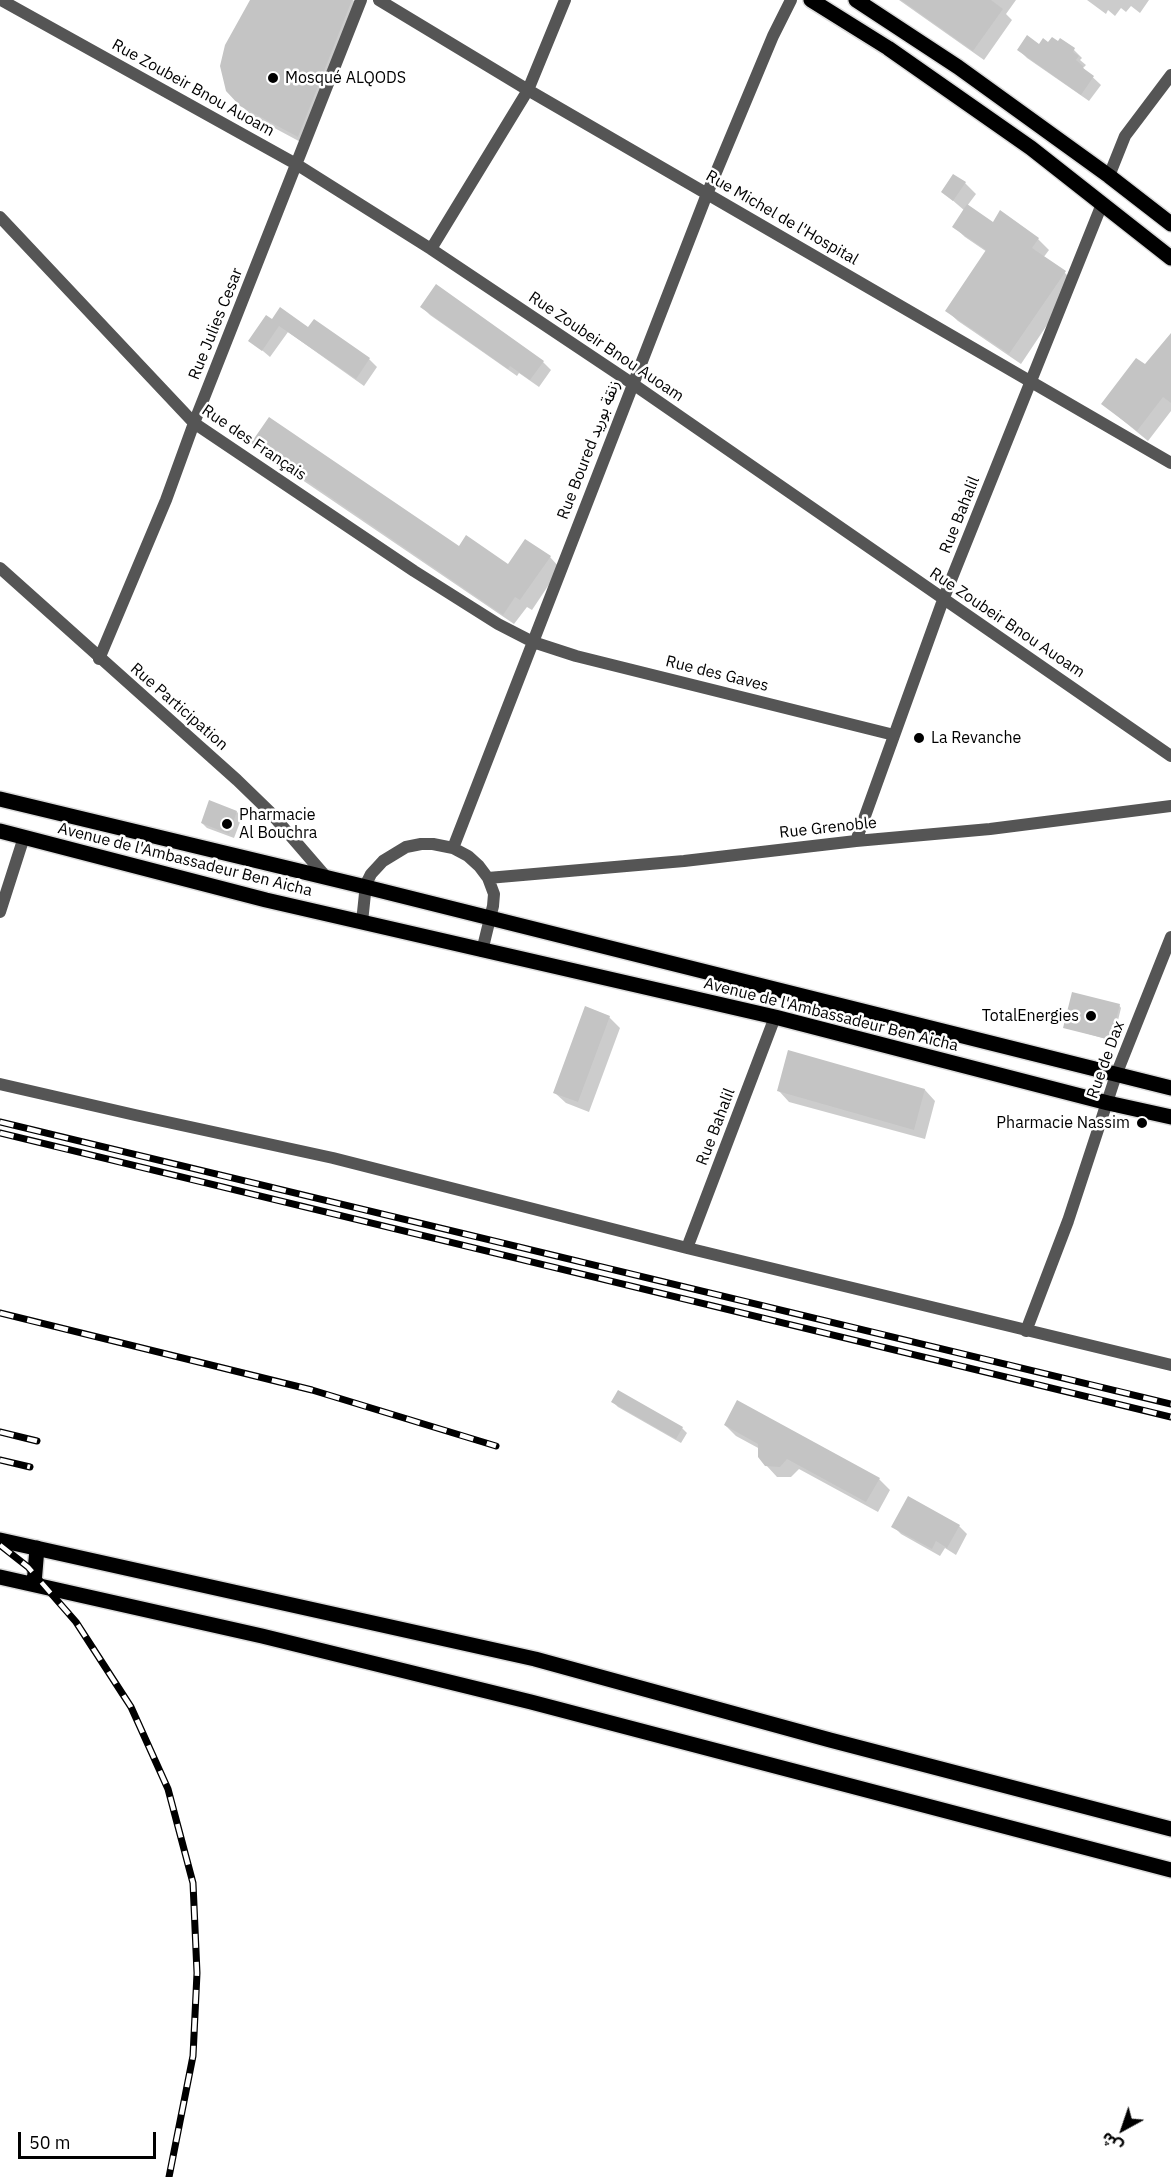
<!DOCTYPE html>
<html>
<head>
<meta charset="utf-8">
<style>
  body { margin:0 }
  #map { position:relative; width:1171px; height:2177px; overflow:hidden; background:#fff; font-family:"IBM Plex Sans","Noto Sans Arabic",sans-serif }
  canvas { display:block }
  .north { position:absolute; left:1093px; top:2099px; width:60px; height:60px; -webkit-text-stroke:4px #fff; paint-order:stroke; rotate:220deg; font-size:16px; font-weight:700; line-height:24px; text-align:center; color:#000 }
  .north::after { content:''; display:block; margin:auto; width:21px; height:27px; background:#000; clip-path:polygon(50% 0,100% 100%,50% 72%,0 100%) }
  .scale { position:absolute; left:18px; top:2132px; width:138px; height:27px; box-sizing:border-box; border:3px solid #000; border-top:0; padding-left:8px; font-size:18px; line-height:21px; white-space:nowrap; color:#000; -webkit-text-stroke:4px #fff; paint-order:stroke }
</style>
</head>
<body>
<div id="map">
<canvas width="1171" height="2177"></canvas>
<div class="north">ش</div>
<div class="scale">50 m</div>
</div>
<script>
const ctx = document.querySelector('canvas').getContext('2d');
ctx.lineJoin = 'round';
function fillPath(path, color) {
  ctx.fillStyle = color;
  ctx.fill(path, 'evenodd');
}
function toPath(rows) {
  const path = new Path2D();
  for (const r of rows) {
    path.moveTo(r[0], r[1]);
    for (let i = 2; i < r.length; i += 2) path.lineTo(r[i], r[i + 1]);
  }
  return path;
}
function strokePath(path, color, width, dash) {
  ctx.strokeStyle = color;
  ctx.lineWidth = width;
  ctx.lineCap = dash ? 'butt' : 'round';
  ctx.setLineDash(dash || []);
  ctx.stroke(path);
}
function label(font, color, halo, rows, align = 'center') {
  ctx.font = font + ' "IBM Plex Sans","Noto Sans Arabic",sans-serif';
  ctx.lineWidth = 5;
  ctx.setLineDash([]);
  ctx.textBaseline = 'middle';
  ctx.strokeStyle = halo;
  ctx.fillStyle = color;
  for (const [text, x, y, turn = 0] of rows) {
    ctx.save();
    ctx.translate(x, y);
    ctx.rotate((+turn || 0) * Math.PI / 180);
    ctx.textAlign = isNaN(turn) ? turn : align;
    if (halo) ctx.strokeText(text, 0, 0);
    ctx.fillText(text, 0, 0);
    ctx.restore();
  }
}
fillPath(toPath([
  [252,0,353,0,362,9,308,146,252,116,241,105],
  [899,0,1016,0,1006,14,1012,20,984,60],
  [1087,0,1149,0,1140,13,1131,6,1126,12,1121,8,1115,16,1108,10,1106,14],
  [1049,44,1074,50,1082,58,1080,60,1086,65,1083,68,1101,85,1089,101,1027,58,1019,50],
  [965,183,976,194,967,206,993,224,1038,239,1049,250,1043,258,1065,273,1075,283,1021,364,958,321,947,311,987,252,965,237,954,227,965,211,943,192],
  [422,307,543,362,551,370,539,387,519,373,517,376,430,315],
  [272,321,309,329,369,359,377,367,364,386,288,332,270,357,250,340],
  [1171,335,1171,411,1148,441,1103,404,1145,367],
  [253,443,459,548,508,566,550,557,560,568,532,610,527,607,514,624,264,454],
  [237,812,242,817,234,838,207,828,202,823],
  [1119,1005,1121,1008,1113,1041,1064,1027],
  [609,1017,620,1028,589,1112,566,1103,555,1093],
  [925,1090,935,1101,925,1139,789,1102,779,1091],
  [613,1402,682,1428,687,1433,681,1443,618,1407],
  [725,1425,879,1479,890,1490,878,1512,799,1469,791,1477,777,1477,766,1465,760,1449,736,1436],
  [893,1526,959,1526,967,1534,956,1555,945,1548,940,1556,901,1534]
]), '#0003');
fillPath(toPath([
  [250,0,352,0,298,137,240,106,226,91,220,66,225,45],
  [901,0,991,0,1003,9,973,51],
  [1027,35,1039,44,1043,38,1048,42,1052,37,1058,41,1060,38,1075,48,1073,52,1079,56,1076,60,1083,66,1083,68,1094,76,1081,95,1017,50],
  [953,174,966,182,953,201,941,192],
  [967,204,993,222,1000,210,1039,238,1032,248,1066,271,1009,354,945,311,986,250,952,227],
  [436,284,544,361,530,380,510,366,508,369,420,307],
  [280,307,308,327,314,319,370,358,356,379,279,326,262,351,248,341,266,315,272,319],
  [1171,333,1171,403,1163,397,1137,431,1101,404,1136,358,1145,364],
  [269,417,459,546,466,535,508,564,525,539,551,556,520,600,515,597,503,615,251,443],
  [209,800,237,811,229,834,201,823],
  [1072,992,1120,1004,1111,1040,1063,1028],
  [585,1006,610,1016,578,1102,553,1093],
  [788,1050,925,1089,914,1130,777,1091],
  [618,1390,683,1427,676,1439,611,1402],
  [737,1400,880,1478,866,1502,787,1459,780,1467,765,1466,758,1457,758,1444,724,1425],
  [908,1496,960,1525,947,1548,936,1541,932,1549,891,1527]
]), '#c4c4c4');
const primary = toPath([
  [811,0,888,48,1031,148,1171,258],
  [856,0,958,67,1109,176,1171,224],
  [0,799,366,887,1171,1088],
  [0,831,266,900,775,1017,1108,1103,1171,1117],
  [0,1540,535,1659,830,1740,1171,1829],
  [0,1577,262,1636,531,1702,1171,1870],
  [34,1584,37,1548]
]);
strokePath(primary, '#dbdbdb', 18);
strokePath(toPath([
  [1,0,296,164,431,249,633,384,1171,756],
  [379,0,528,90,1171,463],
  [1109,176,1125,136,1171,75],
  [0,217,194,423,414,571,498,624,533,642,576,656,894,735],
  [431,249,528,90,565,0],
  [0,568,237,780,269,811,327,878],
  [99,659,166,500,194,423,361,0],
  [856,841,943,600,1102,204],
  [453,848,707,194,773,36,791,0],
  [488,878,684,861,856,841,990,829,1171,806],
  [0,912,24,837],
  [362,922,366,884,371,874,383,861,406,847,421,844,433,844,453,848,468,856,479,866,488,878,494,894,493,906,482,951],
  [0,1084,135,1115,333,1158,687,1248,1171,1365],
  [687,1248,775,1017],
  [1026,1331,1068,1221,1116,1075,1171,937]
]), '#555', 12);
strokePath(primary, '#000', 15);
const rail = toPath([
  [0,1122,1171,1404],
  [0,1133,1171,1417],
  [0,1313,312,1390,496,1446],
  [0,1432,37,1441],
  [0,1460,30,1467],
  [0,1545,28,1567,76,1622,131,1707,168,1789,193,1883,197,1973,193,2056,169,2177]
]);
strokePath(rail, '#000', 7);
strokePath(rail, '#fff', 4.5, [14]);
for (const [x, y, r, color] of [
  [273,78,6,"#000"],
  [919,738,6,"#000"],
  [227,824,6,"#000"],
  [1091,1016,6,"#000"],
  [1142,1123,6,"#000"]
]) {
  const dot = new Path2D();
  dot.arc(x, y, r, 0, 2 * Math.PI);
  ctx.fillStyle = color;
  ctx.fill(dot);
  strokePath(dot, '#fff', 2);
}
label('16px', '#000', '#fff', [
  ["Mosqué ALQODS",285,78],
  ["La Revanche",931,738],
  ["Pharmacie",239,815],
  ["Al Bouchra",239,833],
  ["TotalEnergies",1079,1016,"right"],
  ["Pharmacie Nassim",1130,1123,"right"]
], 'left');
label('16px', '#000', '#fff', [
  ["Rue Zoubeir Bnou Auoam",193,88,29],
  ["Rue Michel de l'Hospital",782,218,30],
  ["Rue Julies Cesar",216,324,-68],
  ["Rue Zoubeir Bnou Auoam",606,347,34],
  ["Rue des Français",254,443,34],
  ["Rue Boured زنقة بوريد",589,450,-69],
  ["Rue Bahalil",960,515,-68],
  ["Rue Zoubeir Bnou Auoam",1007,623,34],
  ["Rue des Gaves",717,674,14],
  ["Rue Participation",179,707,41],
  ["Rue Grenoble",828,828,-6],
  ["Avenue de l'Ambassadeur Ben Aicha",185,860,14],
  ["Avenue de l'Ambassadeur Ben Aicha",831,1015,14],
  ["Rue de Dax",1106,1060,-70],
  ["Rue Bahalil",716,1127,-69]
]);
</script>
</body>
</html>
